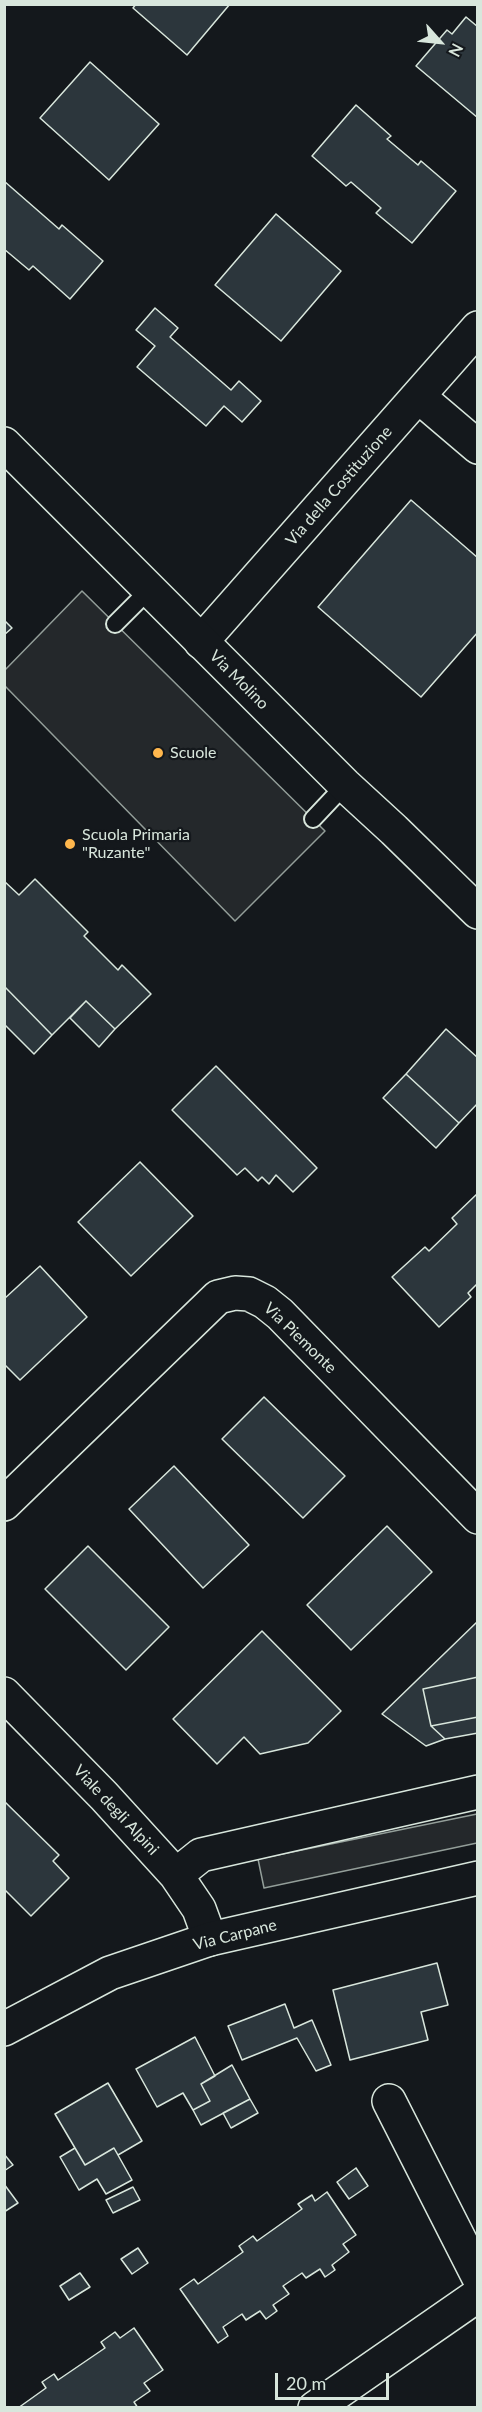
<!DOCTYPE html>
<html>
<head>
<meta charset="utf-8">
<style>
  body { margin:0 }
  #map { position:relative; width:482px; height:2412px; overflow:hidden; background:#14181c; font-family:Lato,sans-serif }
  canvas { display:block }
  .frame { position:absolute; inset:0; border:6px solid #d8e6dc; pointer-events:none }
  .north { position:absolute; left:410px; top:12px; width:60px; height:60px; -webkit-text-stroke:4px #14181c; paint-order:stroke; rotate:117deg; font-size:16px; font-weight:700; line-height:24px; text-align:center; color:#d8e6dc }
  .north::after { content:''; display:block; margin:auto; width:21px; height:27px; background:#d8e6dc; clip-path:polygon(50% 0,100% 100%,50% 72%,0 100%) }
  .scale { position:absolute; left:275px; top:2373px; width:114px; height:27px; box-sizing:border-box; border:3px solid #d8e6dc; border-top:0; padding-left:8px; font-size:18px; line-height:21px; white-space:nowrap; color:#d8e6dc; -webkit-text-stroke:4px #14181c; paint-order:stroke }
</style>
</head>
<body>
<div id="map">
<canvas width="482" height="2412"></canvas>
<div class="frame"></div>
<div class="north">N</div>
<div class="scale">20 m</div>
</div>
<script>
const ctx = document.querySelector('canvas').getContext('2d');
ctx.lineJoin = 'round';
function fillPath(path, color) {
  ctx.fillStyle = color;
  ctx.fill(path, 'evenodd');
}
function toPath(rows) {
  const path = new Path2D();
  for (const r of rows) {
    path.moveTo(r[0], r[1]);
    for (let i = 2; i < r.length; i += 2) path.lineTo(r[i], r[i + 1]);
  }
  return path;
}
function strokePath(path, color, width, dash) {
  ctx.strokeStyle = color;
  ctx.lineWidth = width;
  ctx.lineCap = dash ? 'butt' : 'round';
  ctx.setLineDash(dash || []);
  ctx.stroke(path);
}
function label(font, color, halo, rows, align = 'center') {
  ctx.font = font + ' Lato,sans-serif';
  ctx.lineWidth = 4.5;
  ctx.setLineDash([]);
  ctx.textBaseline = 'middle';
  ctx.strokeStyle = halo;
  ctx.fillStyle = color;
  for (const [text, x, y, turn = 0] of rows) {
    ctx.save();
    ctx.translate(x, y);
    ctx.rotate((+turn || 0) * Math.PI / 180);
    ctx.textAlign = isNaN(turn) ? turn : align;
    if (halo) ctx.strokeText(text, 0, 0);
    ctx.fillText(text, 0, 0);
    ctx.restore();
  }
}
const parking = toPath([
  [82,591,325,831,235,921,5,686,4,671,82,591],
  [477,1814,477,1843,264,1888,258,1859,477,1814]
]);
fillPath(parking, '#24282b');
strokePath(parking, '#939e99', 1.5);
const building = toPath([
  [136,4,230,4,187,55,133,8,136,4],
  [466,17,478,27,478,118,416,66,447,30,452,34,466,17],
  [90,62,159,124,109,180,40,118,90,62],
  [356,105,391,136,387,139,418,165,421,161,456,191,412,243,376,213,381,208,351,182,346,186,312,156,356,105],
  [4,181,59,229,62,225,103,261,70,299,33,266,29,270,4,249,4,181],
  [276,214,341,271,281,341,215,285,276,214],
  [155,308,178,328,170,337,231,390,239,381,261,401,242,422,224,406,206,426,137,367,155,346,136,330,155,308],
  [411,500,478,558,478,632,421,697,318,607,411,500],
  [4,620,12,628,4,635,4,620],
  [35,879,88,932,84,936,118,970,122,965,151,994,115,1029,86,1001,52,1035,4,986,4,881,19,895,35,879],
  [4,986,52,1035,34,1054,4,1024,4,986],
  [86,1001,115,1029,99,1047,70,1018,86,1001],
  [446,1029,478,1058,478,1103,459,1123,406,1074,446,1029],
  [216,1066,317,1168,293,1192,276,1175,269,1184,262,1177,258,1181,245,1168,237,1175,172,1110,216,1066],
  [406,1074,459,1123,436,1148,383,1098,406,1074],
  [140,1162,193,1216,131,1276,78,1222,140,1162],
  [478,1193,478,1283,468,1293,471,1297,439,1327,392,1277,425,1247,429,1251,457,1224,452,1218,478,1193],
  [40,1266,87,1317,20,1380,4,1364,4,1299,40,1266],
  [264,1397,345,1476,303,1518,222,1439,264,1397],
  [174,1466,249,1545,203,1588,129,1509,174,1466],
  [387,1526,432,1572,351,1650,307,1605,387,1526],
  [88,1546,169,1627,126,1670,45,1589,88,1546],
  [478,1621,478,1677,423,1689,431,1726,445,1739,426,1746,382,1714,478,1621],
  [262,1631,341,1711,308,1743,260,1754,244,1737,217,1764,173,1719,262,1631],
  [478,1677,478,1717,431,1726,423,1689,478,1677],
  [478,1717,478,1733,445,1739,431,1726,478,1717],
  [4,1801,59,1855,53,1861,69,1878,31,1916,4,1889,4,1801],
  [437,1963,448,2005,421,2012,428,2040,350,2060,333,1990,437,1963],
  [285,2004,294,2028,312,2020,331,2065,316,2071,297,2038,242,2060,228,2026,285,2004],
  [195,2037,215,2076,201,2084,210,2101,193,2110,183,2093,157,2107,136,2069,195,2037],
  [232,2065,250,2099,201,2125,193,2110,210,2101,201,2084,232,2065],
  [108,2083,142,2141,118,2155,114,2148,85,2165,55,2114,108,2083],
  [250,2099,258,2113,231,2128,223,2113,250,2099],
  [75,2148,85,2165,114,2148,132,2180,106,2194,97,2179,79,2190,60,2157,75,2148],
  [4,2154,13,2165,4,2171,4,2154],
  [356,2168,368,2186,349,2199,337,2182,356,2168],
  [4,2184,18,2203,4,2212,4,2184],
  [133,2187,140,2200,113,2213,106,2200,133,2187],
  [327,2192,356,2235,343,2244,349,2252,332,2265,335,2270,325,2277,320,2269,306,2278,302,2273,283,2286,289,2294,273,2305,277,2311,266,2319,260,2311,246,2320,242,2314,223,2327,228,2336,218,2343,180,2289,194,2279,198,2284,243,2252,239,2246,253,2236,257,2241,302,2209,298,2204,312,2195,315,2201,327,2192],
  [138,2248,148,2263,132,2274,121,2259,138,2248],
  [80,2273,90,2287,69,2300,60,2286,80,2273],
  [134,2328,163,2370,144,2383,150,2391,134,2402,138,2408,18,2408,46,2388,42,2382,54,2374,58,2380,105,2348,101,2342,115,2332,120,2338,134,2328]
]);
fillPath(building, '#2c363c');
strokePath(building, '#d8e6dc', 1.5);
const lane = toPath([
  [115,624,149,590],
  [313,819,345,785]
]);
const street = toPath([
  [418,396,478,447],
  [201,642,478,328],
  [4,1504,218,1297,235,1293,249,1294,265,1302,280,1314,478,1517],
  [4,1694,104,1796,176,1875,199,1909,210,1939],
  [176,1875,201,1855,478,1792],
  [389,2101,478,2276],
  [315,2408,478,2295]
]);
const secondary = toPath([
  [4,444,345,785,394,830,478,912],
  [4,2029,110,1973,210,1939,478,1878]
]);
strokePath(lane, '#d8e6dc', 20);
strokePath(street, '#d8e6dc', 36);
strokePath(secondary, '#d8e6dc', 36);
strokePath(lane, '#14181c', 16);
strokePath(street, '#14181c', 33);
strokePath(secondary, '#14181c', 33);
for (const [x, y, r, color] of [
  [158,753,6,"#ffb74d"],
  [70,844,6,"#ffb74d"]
]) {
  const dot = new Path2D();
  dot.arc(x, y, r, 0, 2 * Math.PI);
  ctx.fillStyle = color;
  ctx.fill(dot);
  strokePath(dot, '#14181c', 2);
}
label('16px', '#d8e6dc', '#14181c', [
  ["Via della Costituzione",339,486,-49],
  ["Via Molino",239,680,45],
  ["Via Piemonte",300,1338,44],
  ["Viale degli Alpini",116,1810,47],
  ["Via Carpane",235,1935,-14]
]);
label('16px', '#d8e6dc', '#14181c', [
  ["Scuole",170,753],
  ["Scuola Primaria",82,835],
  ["\"Ruzante\"",82,853]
], 'left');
</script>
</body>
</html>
